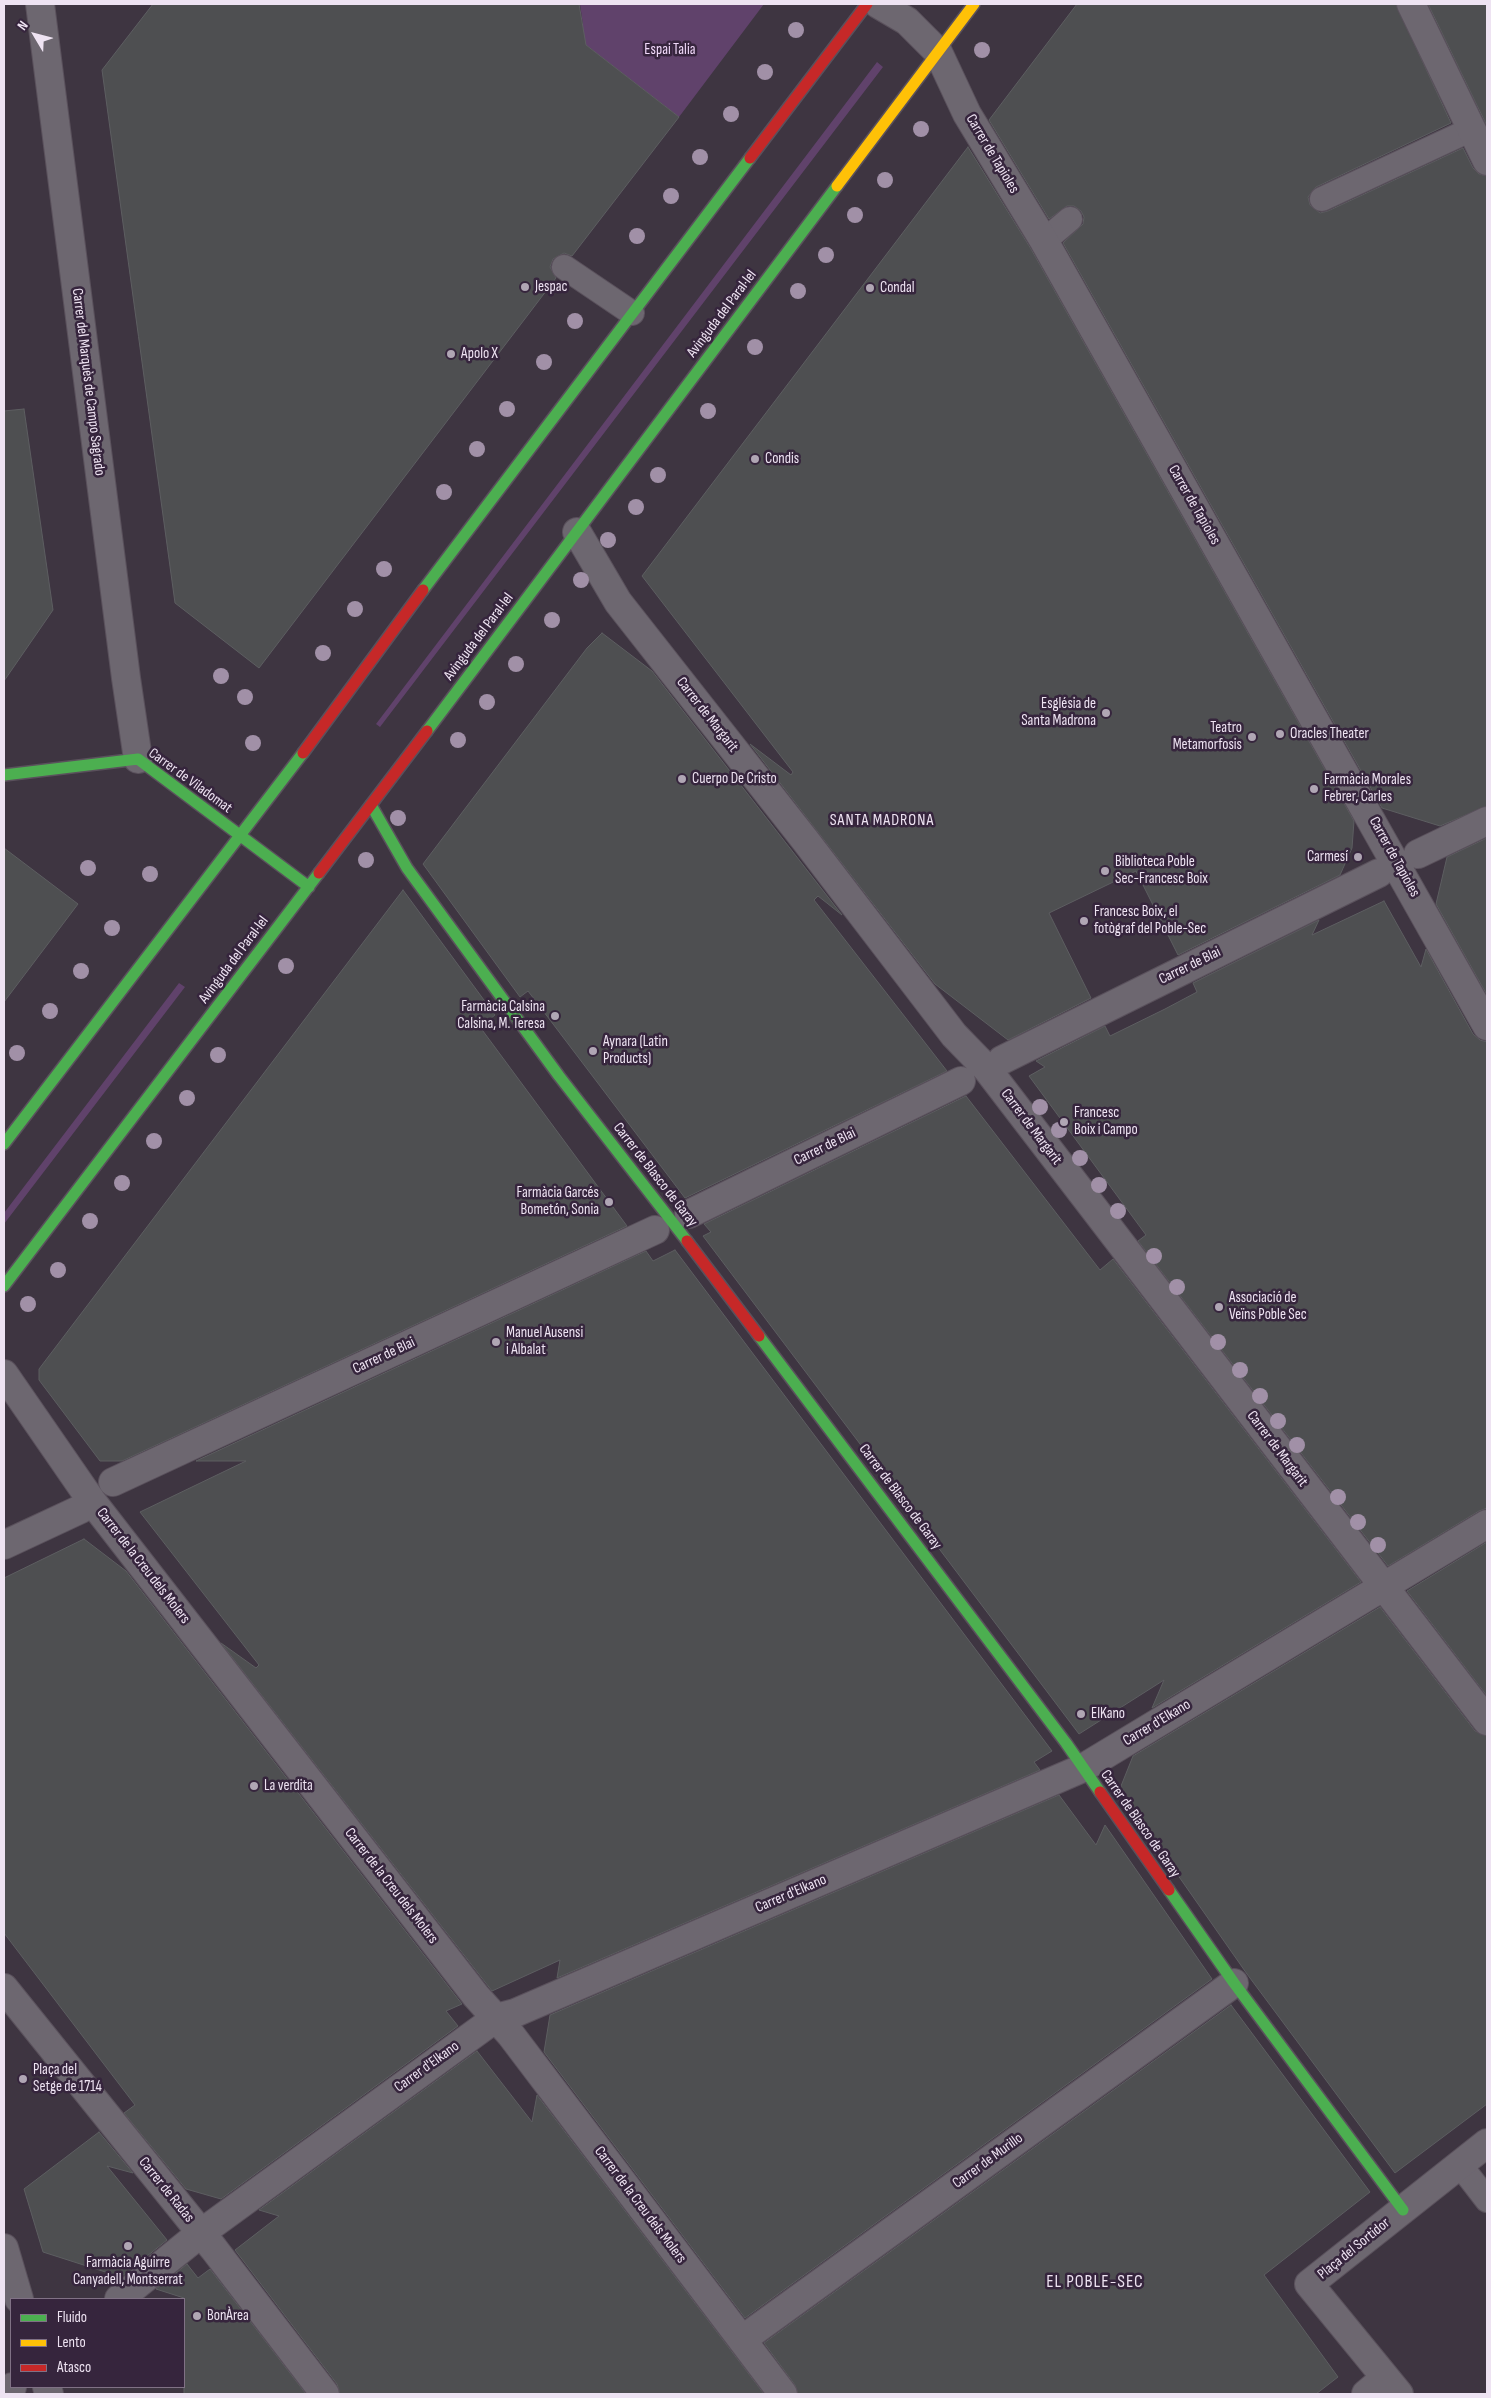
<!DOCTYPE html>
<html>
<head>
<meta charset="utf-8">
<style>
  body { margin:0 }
  #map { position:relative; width:1491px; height:2398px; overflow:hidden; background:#3e3541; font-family:"Sofia Sans Condensed",sans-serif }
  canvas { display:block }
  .frame { position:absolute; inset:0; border:5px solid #eee3f2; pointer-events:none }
  .legend { position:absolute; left:10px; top:2298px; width:175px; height:90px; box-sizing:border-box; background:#36253d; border:1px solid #807185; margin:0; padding:6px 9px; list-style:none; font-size:15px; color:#eee3f2 }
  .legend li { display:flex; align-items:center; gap:10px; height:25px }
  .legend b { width:25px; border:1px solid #807185 }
  .north { position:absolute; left:10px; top:10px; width:50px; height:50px; -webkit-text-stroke:4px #36253d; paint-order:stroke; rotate:307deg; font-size:14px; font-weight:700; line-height:20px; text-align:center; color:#eee3f2 }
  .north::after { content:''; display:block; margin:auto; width:18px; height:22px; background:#eee3f2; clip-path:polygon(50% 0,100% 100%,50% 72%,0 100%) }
</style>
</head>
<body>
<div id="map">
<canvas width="1491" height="2398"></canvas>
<div class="frame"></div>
<ul class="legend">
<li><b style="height:6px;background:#4caf50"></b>Fluido</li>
<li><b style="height:6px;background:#ffc107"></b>Lento</li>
<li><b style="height:6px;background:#c62828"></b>Atasco</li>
</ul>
<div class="north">N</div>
</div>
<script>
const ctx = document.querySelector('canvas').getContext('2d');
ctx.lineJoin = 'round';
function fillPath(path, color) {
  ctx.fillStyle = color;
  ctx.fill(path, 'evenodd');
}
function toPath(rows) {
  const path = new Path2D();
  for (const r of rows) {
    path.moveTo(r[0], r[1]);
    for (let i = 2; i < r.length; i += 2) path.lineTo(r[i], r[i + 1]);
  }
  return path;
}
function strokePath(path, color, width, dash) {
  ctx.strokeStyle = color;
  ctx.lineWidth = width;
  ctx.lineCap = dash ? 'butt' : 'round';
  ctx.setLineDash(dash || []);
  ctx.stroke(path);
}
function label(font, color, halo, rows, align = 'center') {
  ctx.font = font + ' "Sofia Sans Condensed",sans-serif';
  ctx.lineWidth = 5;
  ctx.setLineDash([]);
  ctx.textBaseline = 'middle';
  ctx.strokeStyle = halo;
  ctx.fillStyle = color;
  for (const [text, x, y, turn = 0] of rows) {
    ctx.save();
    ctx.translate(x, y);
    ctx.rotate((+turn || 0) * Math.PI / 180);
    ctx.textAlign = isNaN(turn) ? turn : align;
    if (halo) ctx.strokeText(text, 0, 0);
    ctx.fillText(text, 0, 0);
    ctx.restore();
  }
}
fillPath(toPath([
  [580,4,764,4,679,117,564,28,583,25],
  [877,62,883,67,380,727,376,724],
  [179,983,185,987,4,1224,4,1213]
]), '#60426b');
const building = toPath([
  [153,4,579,4,586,45,679,117,572,256,564,253,553,259,550,267,556,278,259,668,175,603,102,70,153,4],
  [1077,4,1396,4,1451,123,1316,187,1308,197,1310,205,1320,213,1328,211,1463,148,1473,168,1479,174,1487,176,1487,806,1440,826,1382,808,1063,243,1083,224,1084,217,1081,211,1074,206,1067,206,1049,219,989,120,1077,4],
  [1428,4,1487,4,1487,126,1428,4],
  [968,147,1031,249,1354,821,1352,848,1340,875,1178,955,1136,871,1049,913,1091,998,1008,1040,935,984,750,744,791,775,793,772,642,576,968,147],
  [24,409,53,610,4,681,4,411,24,409],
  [602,633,652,671,842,915,818,896,814,900,947,1071,685,1198,528,991,520,997,423,864,587,648,602,633],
  [1487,838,1487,995,1436,904,1447,857,1487,838],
  [4,848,78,904,4,1002,4,848],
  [403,890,495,1015,480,1027,627,1226,122,1461,100,1461,39,1380,39,1369,403,890],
  [1384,901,1421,967,1426,949,1473,1034,1480,1040,1487,1042,1487,1508,1479,1511,1388,1566,1138,1241,1146,1235,1029,1076,1045,1067,1036,1061,1105,1026,1110,1036,1165,1009,1197,992,1193,983,1319,920,1312,935,1384,901],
  [966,1096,1100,1270,1113,1259,1361,1582,1152,1708,1164,1680,1079,1734,703,1236,711,1232,704,1224,966,1096],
  [675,1250,1052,1751,1034,1762,1040,1770,557,1978,560,1960,492,1991,221,1643,256,1668,259,1665,140,1512,246,1461,196,1461,646,1251,653,1261,675,1250],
  [84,1539,126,1571,462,2004,446,2011,458,2026,221,2199,186,2189,124,2113,135,2105,4,1933,4,1578,84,1539],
  [1487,1542,1487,1696,1407,1591,1487,1542],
  [1380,1607,1475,1731,1487,1736,1487,2104,1395,2173,1247,1974,1119,1791,1133,1756,1380,1607],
  [1059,1795,1096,1845,1105,1825,1212,1979,745,2318,544,2052,550,2015,1059,1795],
  [1231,2005,1370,2192,1264,2275,1338,2377,1316,2394,798,2394,795,2385,764,2343,1231,2005],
  [477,2051,532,2122,537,2095,764,2394,340,2394,337,2384,235,2250,279,2216,259,2210,477,2051],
  [99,2132,133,2173,107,2166,167,2240,121,2277,43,2252,24,2189,99,2132],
  [187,2264,198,2278,210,2269,306,2394,184,2394,184,2298,156,2289,187,2264]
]);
fillPath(building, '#4e4f51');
strokePath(building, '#5d5e61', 1);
const lane = toPath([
  [1322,199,1472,129],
  [1044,241,1070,219],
  [564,267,632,313],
  [1460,2165,1487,2200]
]);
const street = toPath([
  [40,4,126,678,138,759],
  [878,4,907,21,938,52,967,114,1044,241,1487,1026],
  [1411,4,1487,161],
  [577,532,618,602,805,840,954,1035,987,1069,1487,1721],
  [1418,854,1487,821],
  [1002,1060,1379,873],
  [689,1214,961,1081],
  [4,1374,91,1500,476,1996,511,2035,783,2394],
  [113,1482,655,1230],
  [4,1545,81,1509],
  [4,1988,214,2249,325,2394],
  [4,2248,19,2299],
  [119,2299,201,2233,496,2018,515,2013,1083,1768,1487,1524],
  [743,2339,1234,1983],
  [47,2387,49,2394],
  [4,2393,12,2387],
  [1366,2394,1385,2378],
  [1399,2394,1309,2284,1487,2143]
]);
const fast = toPath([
  [423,590,750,158],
  [427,731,837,186],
  [4,775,138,759,309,887],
  [371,805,407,868,559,1076,687,1241],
  [4,1144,303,753],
  [4,1286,319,873],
  [759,1336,1066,1743,1100,1792],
  [1169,1890,1234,1983,1403,2210]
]);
const slow = toPath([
  [837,186,974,4]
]);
const jam = toPath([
  [750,158,867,4],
  [303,753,423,590],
  [319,873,427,731],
  [687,1241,759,1336],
  [1100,1792,1169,1890]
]);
strokePath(lane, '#5a515c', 26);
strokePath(street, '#5a515c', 30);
strokePath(fast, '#5a515c', 14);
strokePath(slow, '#5a515c', 14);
strokePath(jam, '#5a515c', 14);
strokePath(lane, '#6d6770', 24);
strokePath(street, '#6d6770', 28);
strokePath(fast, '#4caf50', 11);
strokePath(slow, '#ffc107', 11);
strokePath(jam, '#c62828', 11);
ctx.fillStyle = '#a190a7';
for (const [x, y] of [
  [796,30],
  [982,50],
  [765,72],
  [731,114],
  [921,129],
  [700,157],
  [885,180],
  [671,196],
  [855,215],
  [637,236],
  [826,255],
  [798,291],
  [575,321],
  [755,347],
  [544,362],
  [507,409],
  [708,411],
  [477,449],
  [658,475],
  [444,492],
  [636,507],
  [608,540],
  [384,569],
  [581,580],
  [355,609],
  [552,620],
  [323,653],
  [516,664],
  [221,676],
  [245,697],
  [487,702],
  [458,740],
  [253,743],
  [398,818],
  [366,860],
  [88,868],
  [150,874],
  [112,928],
  [286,966],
  [81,971],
  [50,1011],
  [17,1053],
  [218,1055],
  [187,1098],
  [1040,1107],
  [1059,1130],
  [154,1141],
  [1080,1158],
  [122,1183],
  [1099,1185],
  [1118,1211],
  [90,1221],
  [1154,1256],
  [58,1270],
  [1177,1287],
  [28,1304],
  [1218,1342],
  [1240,1370],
  [1260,1396],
  [1278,1421],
  [1297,1445],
  [1338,1497],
  [1358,1522],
  [1378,1545]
]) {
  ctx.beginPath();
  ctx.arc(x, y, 8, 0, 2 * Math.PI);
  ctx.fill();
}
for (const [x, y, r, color] of [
  [525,287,5,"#b0a6b4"],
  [870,288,5,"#b0a6b4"],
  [451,354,5,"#b0a6b4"],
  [755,459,5,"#b0a6b4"],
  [1106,713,5,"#b0a6b4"],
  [1280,734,5,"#b0a6b4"],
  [1252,737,5,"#b0a6b4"],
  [682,779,5,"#b0a6b4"],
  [1314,789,5,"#b0a6b4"],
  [1358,857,5,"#b0a6b4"],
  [1105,871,5,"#b0a6b4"],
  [1084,921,5,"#b0a6b4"],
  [555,1016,5,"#b0a6b4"],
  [593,1051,5,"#b0a6b4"],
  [1064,1122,5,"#b0a6b4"],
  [609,1202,5,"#b0a6b4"],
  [1219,1307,5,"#b0a6b4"],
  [496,1342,5,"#b0a6b4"],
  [1081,1714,5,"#b0a6b4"],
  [254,1786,5,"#b0a6b4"],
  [23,2079,5,"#b0a6b4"],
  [128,2246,5,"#b0a6b4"],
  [197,2316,5,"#b0a6b4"]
]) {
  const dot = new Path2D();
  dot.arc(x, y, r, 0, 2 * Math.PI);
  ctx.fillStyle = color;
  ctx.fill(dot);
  strokePath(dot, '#36253d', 2);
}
label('15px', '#f2dafb', '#36253d', [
  ["Espai Talia",670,50]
]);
label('15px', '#eee3f2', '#36253d', [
  ["Carrer de Tapioles",992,154,59],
  ["Avinguda del Paral·lel",722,314,-53],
  ["Carrer del Marquès de Campo Sagrado",88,382,83],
  ["Carrer de Tapioles",1194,505,60],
  ["Avinguda del Paral·lel",479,637,-53],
  ["Carrer de Margarit",707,715,52],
  ["Carrer de Viladomat",190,781,36],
  ["Carrer de Tapioles",1394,857,61],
  ["Avinguda del Paral·lel",234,960,-53],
  ["Carrer de Blai",1190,966,-26],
  ["Carrer de Margarit",1031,1127,53],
  ["Carrer de Blai",825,1147,-26],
  ["Carrer de Blasco de Garay",655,1175,52],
  ["Carrer de Blai",384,1356,-25],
  ["Carrer de Margarit",1277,1449,53],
  ["Carrer de Blasco de Garay",900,1497,53],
  ["Carrer de la Creu dels Molers",143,1566,52],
  ["Carrer d'Elkano",1157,1723,-31],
  ["Carrer de Blasco de Garay",1140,1824,55],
  ["Carrer de la Creu dels Molers",391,1886,52],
  ["Carrer d'Elkano",791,1894,-23],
  ["Carrer d'Elkano",427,2067,-36],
  ["Carrer de Murillo",988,2161,-36],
  ["Carrer de Radas",166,2190,51],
  ["Carrer de la Creu dels Molers",640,2205,53],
  ["Plaça del Sortidor",1354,2249,-39]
]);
label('15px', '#eee3f2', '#36253d', [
  ["Jespac",535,287],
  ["Condal",880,288],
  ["Apolo X",461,354],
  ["Condis",765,459],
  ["Església de",1096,704,"right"],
  ["Santa Madrona",1096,721,"right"],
  ["Teatro",1242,728,"right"],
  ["Metamorfosis",1242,745,"right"],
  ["Oracles Theater",1290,734],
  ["Cuerpo De Cristo",692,779],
  ["Farmàcia Morales",1324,780],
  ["Febrer, Carles",1324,797],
  ["Carmesí",1348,857,"right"],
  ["Biblioteca Poble",1115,862],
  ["Sec-Francesc Boix",1115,879],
  ["Francesc Boix, el",1094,912],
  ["fotògraf del Poble-Sec",1094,929],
  ["Farmàcia Calsina",545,1007,"right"],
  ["Calsina, M. Teresa",545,1024,"right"],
  ["Aynara (Latin",603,1042],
  ["Products)",603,1059],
  ["Francesc",1074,1113],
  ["Boix i Campo",1074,1130],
  ["Farmàcia Garcés",599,1193,"right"],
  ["Bometón, Sonia",599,1210,"right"],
  ["Associació de",1229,1298],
  ["Veïns Poble Sec",1229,1315],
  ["Manuel Ausensi",506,1333],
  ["i Albalat",506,1350],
  ["ElKano",1091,1714],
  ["La verdita",264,1786],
  ["Plaça del",33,2070],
  ["Setge de 1714",33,2087],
  ["Farmàcia Aguirre",128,2263,"center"],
  ["Canyadell, Montserrat",128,2280,"center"],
  ["BonÀrea",207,2316]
], 'left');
ctx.letterSpacing = '1px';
label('16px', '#eee3f2', '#36253d', [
  ["SANTA MADRONA",882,821]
]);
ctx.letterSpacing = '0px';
ctx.letterSpacing = '1px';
label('18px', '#eee3f2', '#36253d', [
  ["EL POBLE-SEC",1095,2282]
]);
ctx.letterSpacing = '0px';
</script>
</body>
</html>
